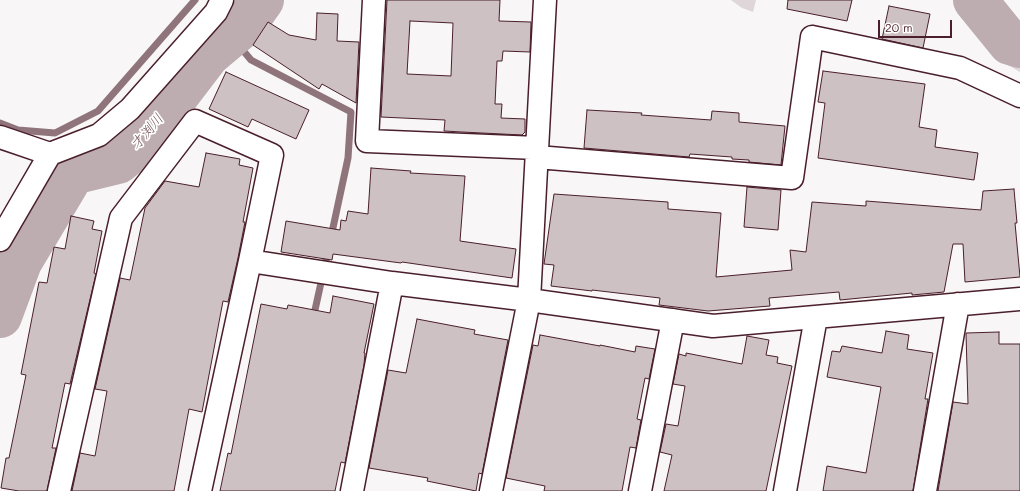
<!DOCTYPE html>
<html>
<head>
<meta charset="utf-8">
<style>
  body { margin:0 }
  #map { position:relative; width:1020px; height:491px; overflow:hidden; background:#f8f6f7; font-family:Mali,sans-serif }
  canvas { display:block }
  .scale { position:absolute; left:878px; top:20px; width:74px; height:18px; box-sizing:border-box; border:2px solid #4a1f2b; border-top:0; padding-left:5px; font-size:12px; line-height:14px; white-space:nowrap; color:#4a1f2b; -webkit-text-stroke:3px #fff; paint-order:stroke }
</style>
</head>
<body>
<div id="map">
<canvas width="1020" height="491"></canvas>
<div class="scale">20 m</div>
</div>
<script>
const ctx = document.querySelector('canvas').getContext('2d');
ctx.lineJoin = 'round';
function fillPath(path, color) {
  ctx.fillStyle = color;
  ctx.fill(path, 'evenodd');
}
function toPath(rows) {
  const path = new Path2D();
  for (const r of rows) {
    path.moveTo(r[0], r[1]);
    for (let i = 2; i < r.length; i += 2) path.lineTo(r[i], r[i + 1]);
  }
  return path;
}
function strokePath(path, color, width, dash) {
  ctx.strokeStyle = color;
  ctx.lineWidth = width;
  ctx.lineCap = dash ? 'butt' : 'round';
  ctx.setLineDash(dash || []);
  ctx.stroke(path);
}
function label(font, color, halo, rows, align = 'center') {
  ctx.font = font + ' Mali,"Klee One",sans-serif';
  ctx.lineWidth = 3.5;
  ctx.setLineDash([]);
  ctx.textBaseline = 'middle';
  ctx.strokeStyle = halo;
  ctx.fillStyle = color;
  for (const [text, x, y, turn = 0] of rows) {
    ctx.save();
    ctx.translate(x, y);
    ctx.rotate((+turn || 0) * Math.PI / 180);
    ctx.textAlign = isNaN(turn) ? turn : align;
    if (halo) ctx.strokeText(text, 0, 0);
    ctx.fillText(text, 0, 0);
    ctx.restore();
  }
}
fillPath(toPath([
  [731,0,756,0,753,12,742,8],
  [1018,42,1020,42,1020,72,1006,64,1002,46]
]), '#ded6d9');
strokePath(toPath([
  [231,36,251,60,351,112,348,158,331,237],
  [0,123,18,130,55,133,98,111,195,0],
  [313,319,328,251]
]), '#8f747b', 7);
strokePath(toPath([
  [975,0,1010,43,1020,46],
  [0,316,20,262,73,173,118,162,140,144,208,55,245,24,262,0]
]), '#bdadb0', 44);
const building = toPath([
  [387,0,500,0,499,21,531,22,530,52,503,51,502,61,497,61,495,104,502,104,501,118,525,119,525,132,522,135,462,132,444,131,445,120,381,117,387,0],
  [410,21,453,23,451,76,407,74,410,21],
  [788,0,852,0,847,21,787,9,788,0],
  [889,6,930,14,923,48,882,39,889,6],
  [317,13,338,14,337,41,359,42,356,103,322,84,319,89,253,45,268,22,289,35,316,40,317,13],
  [823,71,925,84,919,127,937,130,935,147,978,153,974,180,818,158,825,103,818,102,823,71],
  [226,72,309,110,296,139,252,119,248,127,209,109,226,72],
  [587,110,642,113,641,115,711,120,712,111,739,113,739,122,785,126,781,165,749,162,749,160,732,159,732,157,690,154,689,157,584,148,587,110],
  [206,153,240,159,239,165,253,168,243,222,245,222,238,258,228,302,223,301,202,412,189,409,174,491,72,491,80,453,95,456,107,391,95,389,120,278,130,280,145,208,165,181,199,187,206,153],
  [371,168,411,171,410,173,465,176,460,241,516,249,512,278,402,262,401,263,333,254,332,260,281,252,286,221,340,230,341,220,346,221,348,211,368,214,371,168],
  [747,187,781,190,778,230,744,227,747,187],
  [1014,189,1017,223,1015,223,1020,277,965,282,963,244,953,244,944,292,912,295,912,293,840,300,839,292,769,298,770,306,708,311,659,305,660,298,592,290,592,291,551,286,554,265,544,264,554,194,668,202,668,209,721,213,716,277,792,270,790,250,806,252,812,202,866,206,866,201,981,210,983,191,1014,189],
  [71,216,94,221,92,229,102,231,94,273,96,274,70,384,65,383,52,448,56,448,47,491,19,491,1,488,6,458,9,458,26,375,21,374,39,282,47,283,54,247,65,249,71,216],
  [333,296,374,304,364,353,365,353,364,365,345,463,341,462,335,491,220,491,228,453,231,454,261,304,287,309,288,305,330,313,333,296],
  [417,319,475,330,474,334,508,340,482,474,479,473,476,491,427,481,428,478,369,468,388,370,406,373,417,319],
  [886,331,909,335,907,349,933,353,925,399,928,399,913,491,823,491,827,466,866,473,881,387,827,377,832,351,840,352,842,346,882,353,886,331],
  [999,332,999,344,1020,344,1020,491,938,491,953,402,968,404,966,333,999,332],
  [540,335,600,346,600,345,635,352,636,346,655,349,649,379,645,378,637,419,641,420,636,448,630,447,622,491,544,491,545,486,506,478,533,345,538,346,540,335],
  [747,336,769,340,766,355,778,357,777,363,792,366,766,491,664,491,672,455,660,452,666,424,678,426,685,386,673,384,679,354,686,356,686,353,742,364,747,336]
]);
fillPath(building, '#cdc1c4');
strokePath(building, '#4a1f2b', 1);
const minor = toPath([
  [374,0,367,141,537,148],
  [0,137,50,154],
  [537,157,792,178,812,37,960,68,1020,96],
  [0,240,50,154,99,135,130,109,216,12,222,0],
  [250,261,392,283,529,300,713,326,1020,299],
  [59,491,121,218,195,121,272,155,250,261,200,491],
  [352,491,392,283],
  [491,491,529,300,545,0],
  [640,491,673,320],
  [785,491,816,317],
  [925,491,958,304]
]);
strokePath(minor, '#4a1f2b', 25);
strokePath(minor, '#fff', 22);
label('italic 14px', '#72515a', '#fff', [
  ["才渕川",147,132,-49]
]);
</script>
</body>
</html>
